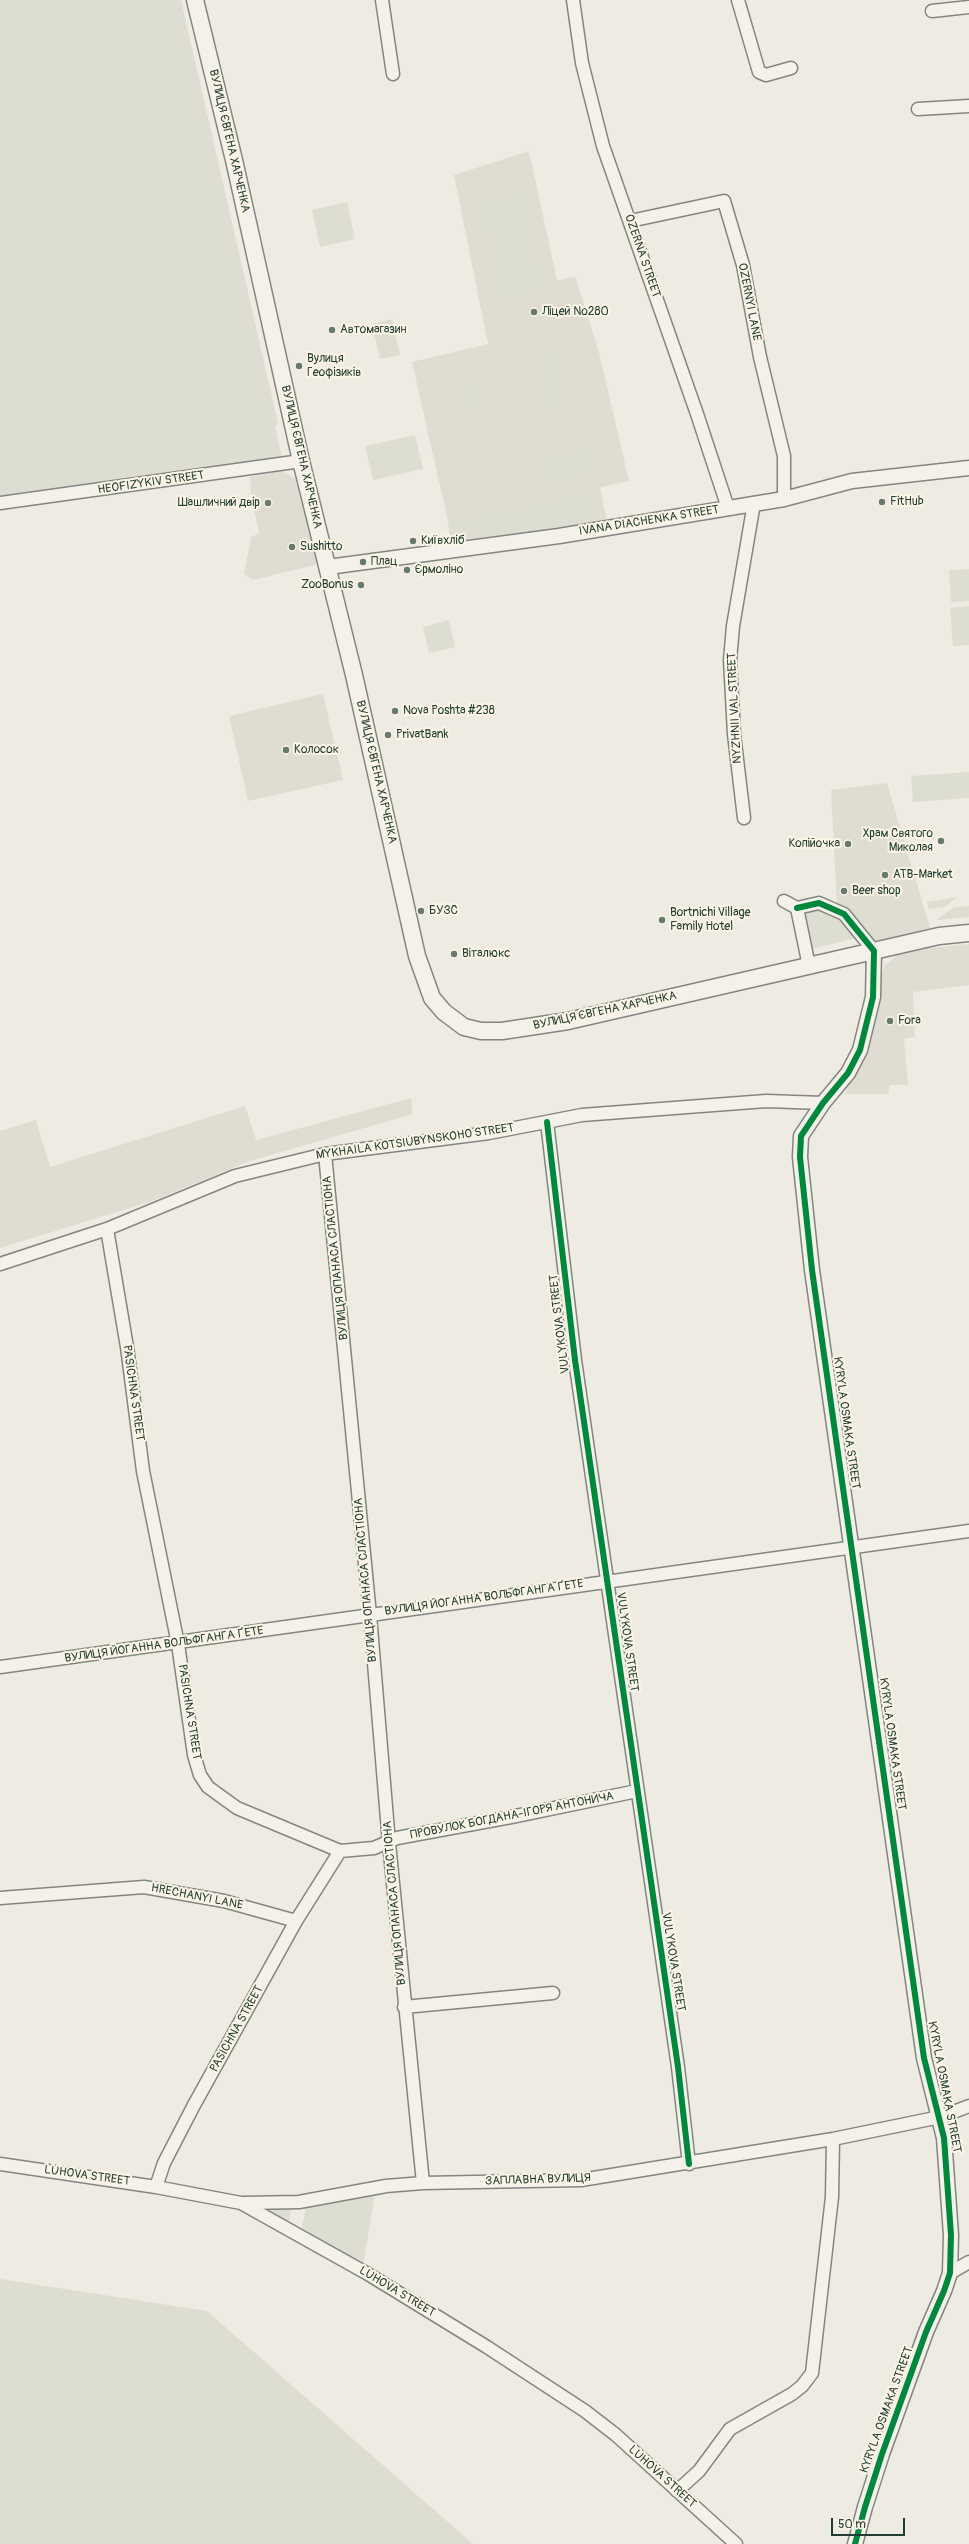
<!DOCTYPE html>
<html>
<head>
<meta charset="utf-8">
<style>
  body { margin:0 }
  #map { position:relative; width:969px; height:2544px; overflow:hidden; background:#eeebe3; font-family:Pangolin,sans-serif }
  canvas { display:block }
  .scale { position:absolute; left:831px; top:2518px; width:74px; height:18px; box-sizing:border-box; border:2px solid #1f3d34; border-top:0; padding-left:5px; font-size:12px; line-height:14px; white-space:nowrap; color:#1f3d34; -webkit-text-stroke:3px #fcf5e5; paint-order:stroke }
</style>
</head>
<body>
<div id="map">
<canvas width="969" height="2544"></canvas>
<div class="scale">50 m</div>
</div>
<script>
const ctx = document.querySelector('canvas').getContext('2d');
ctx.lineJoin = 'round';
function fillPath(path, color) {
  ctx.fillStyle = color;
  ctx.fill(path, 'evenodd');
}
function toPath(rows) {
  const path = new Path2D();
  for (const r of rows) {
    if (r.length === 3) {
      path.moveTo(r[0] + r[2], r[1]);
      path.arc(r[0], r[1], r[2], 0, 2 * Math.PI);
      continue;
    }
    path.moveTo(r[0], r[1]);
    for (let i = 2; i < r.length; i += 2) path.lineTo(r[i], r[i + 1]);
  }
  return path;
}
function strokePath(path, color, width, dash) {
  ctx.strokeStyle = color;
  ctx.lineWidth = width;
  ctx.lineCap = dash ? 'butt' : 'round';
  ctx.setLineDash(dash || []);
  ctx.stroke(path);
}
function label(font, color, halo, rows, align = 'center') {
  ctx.font = font + ' Pangolin,sans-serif';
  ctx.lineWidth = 4;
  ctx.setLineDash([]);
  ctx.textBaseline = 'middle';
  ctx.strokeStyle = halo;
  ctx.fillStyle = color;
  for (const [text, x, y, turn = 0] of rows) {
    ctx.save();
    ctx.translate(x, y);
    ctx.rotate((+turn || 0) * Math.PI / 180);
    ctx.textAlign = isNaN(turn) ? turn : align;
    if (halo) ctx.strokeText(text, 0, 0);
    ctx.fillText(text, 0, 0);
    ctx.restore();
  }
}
fillPath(toPath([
  [529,151,557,281,575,276,599,352,629,481,448,521,412,362,488,344,454,175],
  [282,471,295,478,318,564,253,580,244,574,251,537,259,533,251,497,250,477],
  [323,694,343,780,248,801,229,716],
  [887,783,930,928,872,942,837,906,831,790],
  [969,944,969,985,913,992,915,1037,904,1039,908,1085,889,1085,889,1094,845,1094,860,1062,879,980,885,965,903,951],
  [411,1098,413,1114,250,1161,152,1201,0,1248,0,1131,36,1120,50,1167,245,1106,256,1140]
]), '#dfddd2');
fillPath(toPath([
  [0,0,181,0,278,423,275,427,282,458,0,496],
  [526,189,549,292,499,304,475,201],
  [347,202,355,239,320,247,312,210],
  [392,319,400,355,380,359,372,324],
  [562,342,577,403,546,410,532,349],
  [469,396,19],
  [415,435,423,469,373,480,365,446],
  [596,443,604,475,546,489,539,456],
  [600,487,607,522,451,545,448,521],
  [969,569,969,601,951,602,949,570],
  [969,606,969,645,953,646,950,608],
  [449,620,455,647,429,653,423,627],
  [969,772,969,798,913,802,911,776],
  [958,897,944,907,929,909,927,902],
  [969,906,969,917,936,920,953,908],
  [816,909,827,911,845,922,852,933,853,939,810,949,802,914],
  [375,2194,363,2265,302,2228,306,2206],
  [291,2208,289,2222,267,2210],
  [0,2279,207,2311,473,2544,0,2544]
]), '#deddd1');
const minor = toPath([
  [382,0,393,74],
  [573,0,582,63,603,146,697,414,728,508],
  [738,0,759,72,766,75,791,68],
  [932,11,969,7],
  [918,109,969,106],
  [630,221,724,201,743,265,760,357,784,456,784,499],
  [0,503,301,461],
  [744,818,734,734,730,660,733,626,754,503],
  [784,901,797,908,809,966],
  [797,908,819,903,844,914,874,951],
  [547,1122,575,1360,678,2067,689,2164],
  [325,1154,370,1615,389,1843,423,2183],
  [107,1229,127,1347,143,1471,178,1644,194,1755,200,1775,208,1787,237,1808,340,1851,374,1848,397,1838,511,1817,637,1791],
  [0,1264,107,1229,235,1176,325,1154,489,1133,582,1115,766,1101,823,1103],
  [0,1667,969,1531],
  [0,1898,144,1887,224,1901,296,1921],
  [404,2007,553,1993],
  [0,2164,156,2187,241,2203,368,2274,487,2347,585,2411,616,2435,736,2544],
  [156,2187,164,2163,194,2105,296,1921,340,1851],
  [244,2203,299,2202,386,2186,423,2183,581,2180,833,2139,940,2117,969,2106],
  [950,2273,969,2262],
  [677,2491,699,2471,730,2429,792,2394,802,2386,812,2373,832,2197,833,2139]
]);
const tertiary = toPath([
  [328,567,559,536,784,499,852,481,969,468],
  [855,2544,865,2507,882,2454,926,2332,944,2291,950,2273,951,2235,944,2138,924,2058,812,1270,800,1157,801,1136,823,1103,848,1073,860,1050,873,997,874,951]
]);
const secondary = toPath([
  [195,0,234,160,301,461,354,675,417,956,432,998,444,1012,464,1027,481,1031,502,1031,568,1021,939,936,969,933]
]);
strokePath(minor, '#828681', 15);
strokePath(tertiary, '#828681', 17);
strokePath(secondary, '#828681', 19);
strokePath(minor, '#f4f1eb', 12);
strokePath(tertiary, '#f4f1eb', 14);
strokePath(secondary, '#f4f1eb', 16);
strokePath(toPath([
  [797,908,819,903,844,914,874,951,873,997,860,1050,848,1073,823,1103,801,1136,800,1157,812,1270,924,2058,944,2138,951,2235,950,2273,944,2291,926,2332,882,2454,865,2507,855,2544],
  [547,1122,575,1360,678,2067,689,2164]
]), '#00873e', 6);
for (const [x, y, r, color] of [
  [534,312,4,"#677a71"],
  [332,330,4,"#677a71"],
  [299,366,4,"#677a71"],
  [882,502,4,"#677a71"],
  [268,503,4,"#677a71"],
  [413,541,4,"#677a71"],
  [292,547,4,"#677a71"],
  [363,562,4,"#677a71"],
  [407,570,4,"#677a71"],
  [361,585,4,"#677a71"],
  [395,711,4,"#677a71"],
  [388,735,4,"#677a71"],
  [286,750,4,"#677a71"],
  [941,841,4,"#677a71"],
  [848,844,4,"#677a71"],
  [885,875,4,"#677a71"],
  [844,891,4,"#677a71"],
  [421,911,4,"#677a71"],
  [662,920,4,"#677a71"],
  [454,954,4,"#677a71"],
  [890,1021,4,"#677a71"]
]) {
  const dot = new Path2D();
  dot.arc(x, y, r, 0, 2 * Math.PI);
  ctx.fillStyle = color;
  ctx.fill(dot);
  strokePath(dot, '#fcf5e5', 1.5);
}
label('12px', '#1f3d34', '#fcf5e5', [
  ["ВУЛИЦЯ ЄВГЕНА ХАРЧЕНКА",229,141,77],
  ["OZERNA STREET",642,256,71],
  ["OZERNYI LANE",749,302,79],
  ["ВУЛИЦЯ ЄВГЕНА ХАРЧЕНКА",301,457,77],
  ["HEOFIZYKIV STREET",151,483,-8],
  ["IVANA DIACHENKA STREET",649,521,-9],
  ["NYZHNII VAL STREET",735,708,-93],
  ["ВУЛИЦЯ ЄВГЕНА ХАРЧЕНКА",376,772,77],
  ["ВУЛИЦЯ ЄВГЕНА ХАРЧЕНКА",605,1011,-12],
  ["MYKHAILA KOTSIUBYNSKOHO STREET",415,1142,-8],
  ["ВУЛИЦЯ ОПАНАСА СЛАСТІОНА",336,1258,-96],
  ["VULYKOVA STREET",560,1324,-97],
  ["PASICHNA STREET",133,1393,82],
  ["KYRYLA OSMAKA STREET",846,1423,82],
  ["ВУЛИЦЯ ОПАНАСА СЛАСТІОНА",366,1580,-95],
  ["ВУЛИЦЯ ЙОГАННА ВОЛЬФГАНГА ҐЕТЕ",484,1598,-8],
  ["VULYKOVA STREET",627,1642,82],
  ["ВУЛИЦЯ ЙОГАННА ВОЛЬФГАНГА ҐЕТЕ",164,1645,-8],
  ["PASICHNA STREET",189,1712,81],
  ["KYRYLA OSMAKA STREET",892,1744,82],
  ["ПРОВУЛОК БОГДАНА-ІГОРЯ АНТОНИЧА",512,1816,-11],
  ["HRECHANYI LANE",197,1897,11],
  ["ВУЛИЦЯ ОПАНАСА СЛАСТІОНА",395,1903,-95],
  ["VULYKOVA STREET",673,1962,81],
  ["PASICHNA STREET",237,2029,-61],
  ["KYRYLA OSMAKA STREET",944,2087,79],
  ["LUHOVA STREET",87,2176,8],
  ["ЗАПЛАВНА ВУЛИЦЯ",538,2180,-2],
  ["LUHOVA STREET",397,2292,31],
  ["KYRYLA OSMAKA STREET",887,2410,-70],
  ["LUHOVA STREET",662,2477,42]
]);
label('12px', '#1f3d34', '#fcf5e5', [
  ["Ліцей №280",542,312],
  ["Автомагазин",340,330],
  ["Вулиця",307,359],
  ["Геофізиків",307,373],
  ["FitHub",890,502],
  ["Шашличний двір",260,503,"right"],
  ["Київхліб",421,541],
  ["Sushitto",300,547],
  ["Плац",371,562],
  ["Єрмоліно",415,570],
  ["ZooBonus",353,585,"right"],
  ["Nova Poshta #238",403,711],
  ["PrivatBank",396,735],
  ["Колосок",294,750],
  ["Храм Святого",933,834,"right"],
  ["Миколая",933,848,"right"],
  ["Копійочка",840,844,"right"],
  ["ATB-Market",893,875],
  ["Beer shop",852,891],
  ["БУЗС",429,911],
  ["Bortnichi Village",670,913],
  ["Family Hotel",670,927],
  ["Віталюкс",462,954],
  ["Fora",898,1021]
], 'left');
</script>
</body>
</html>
